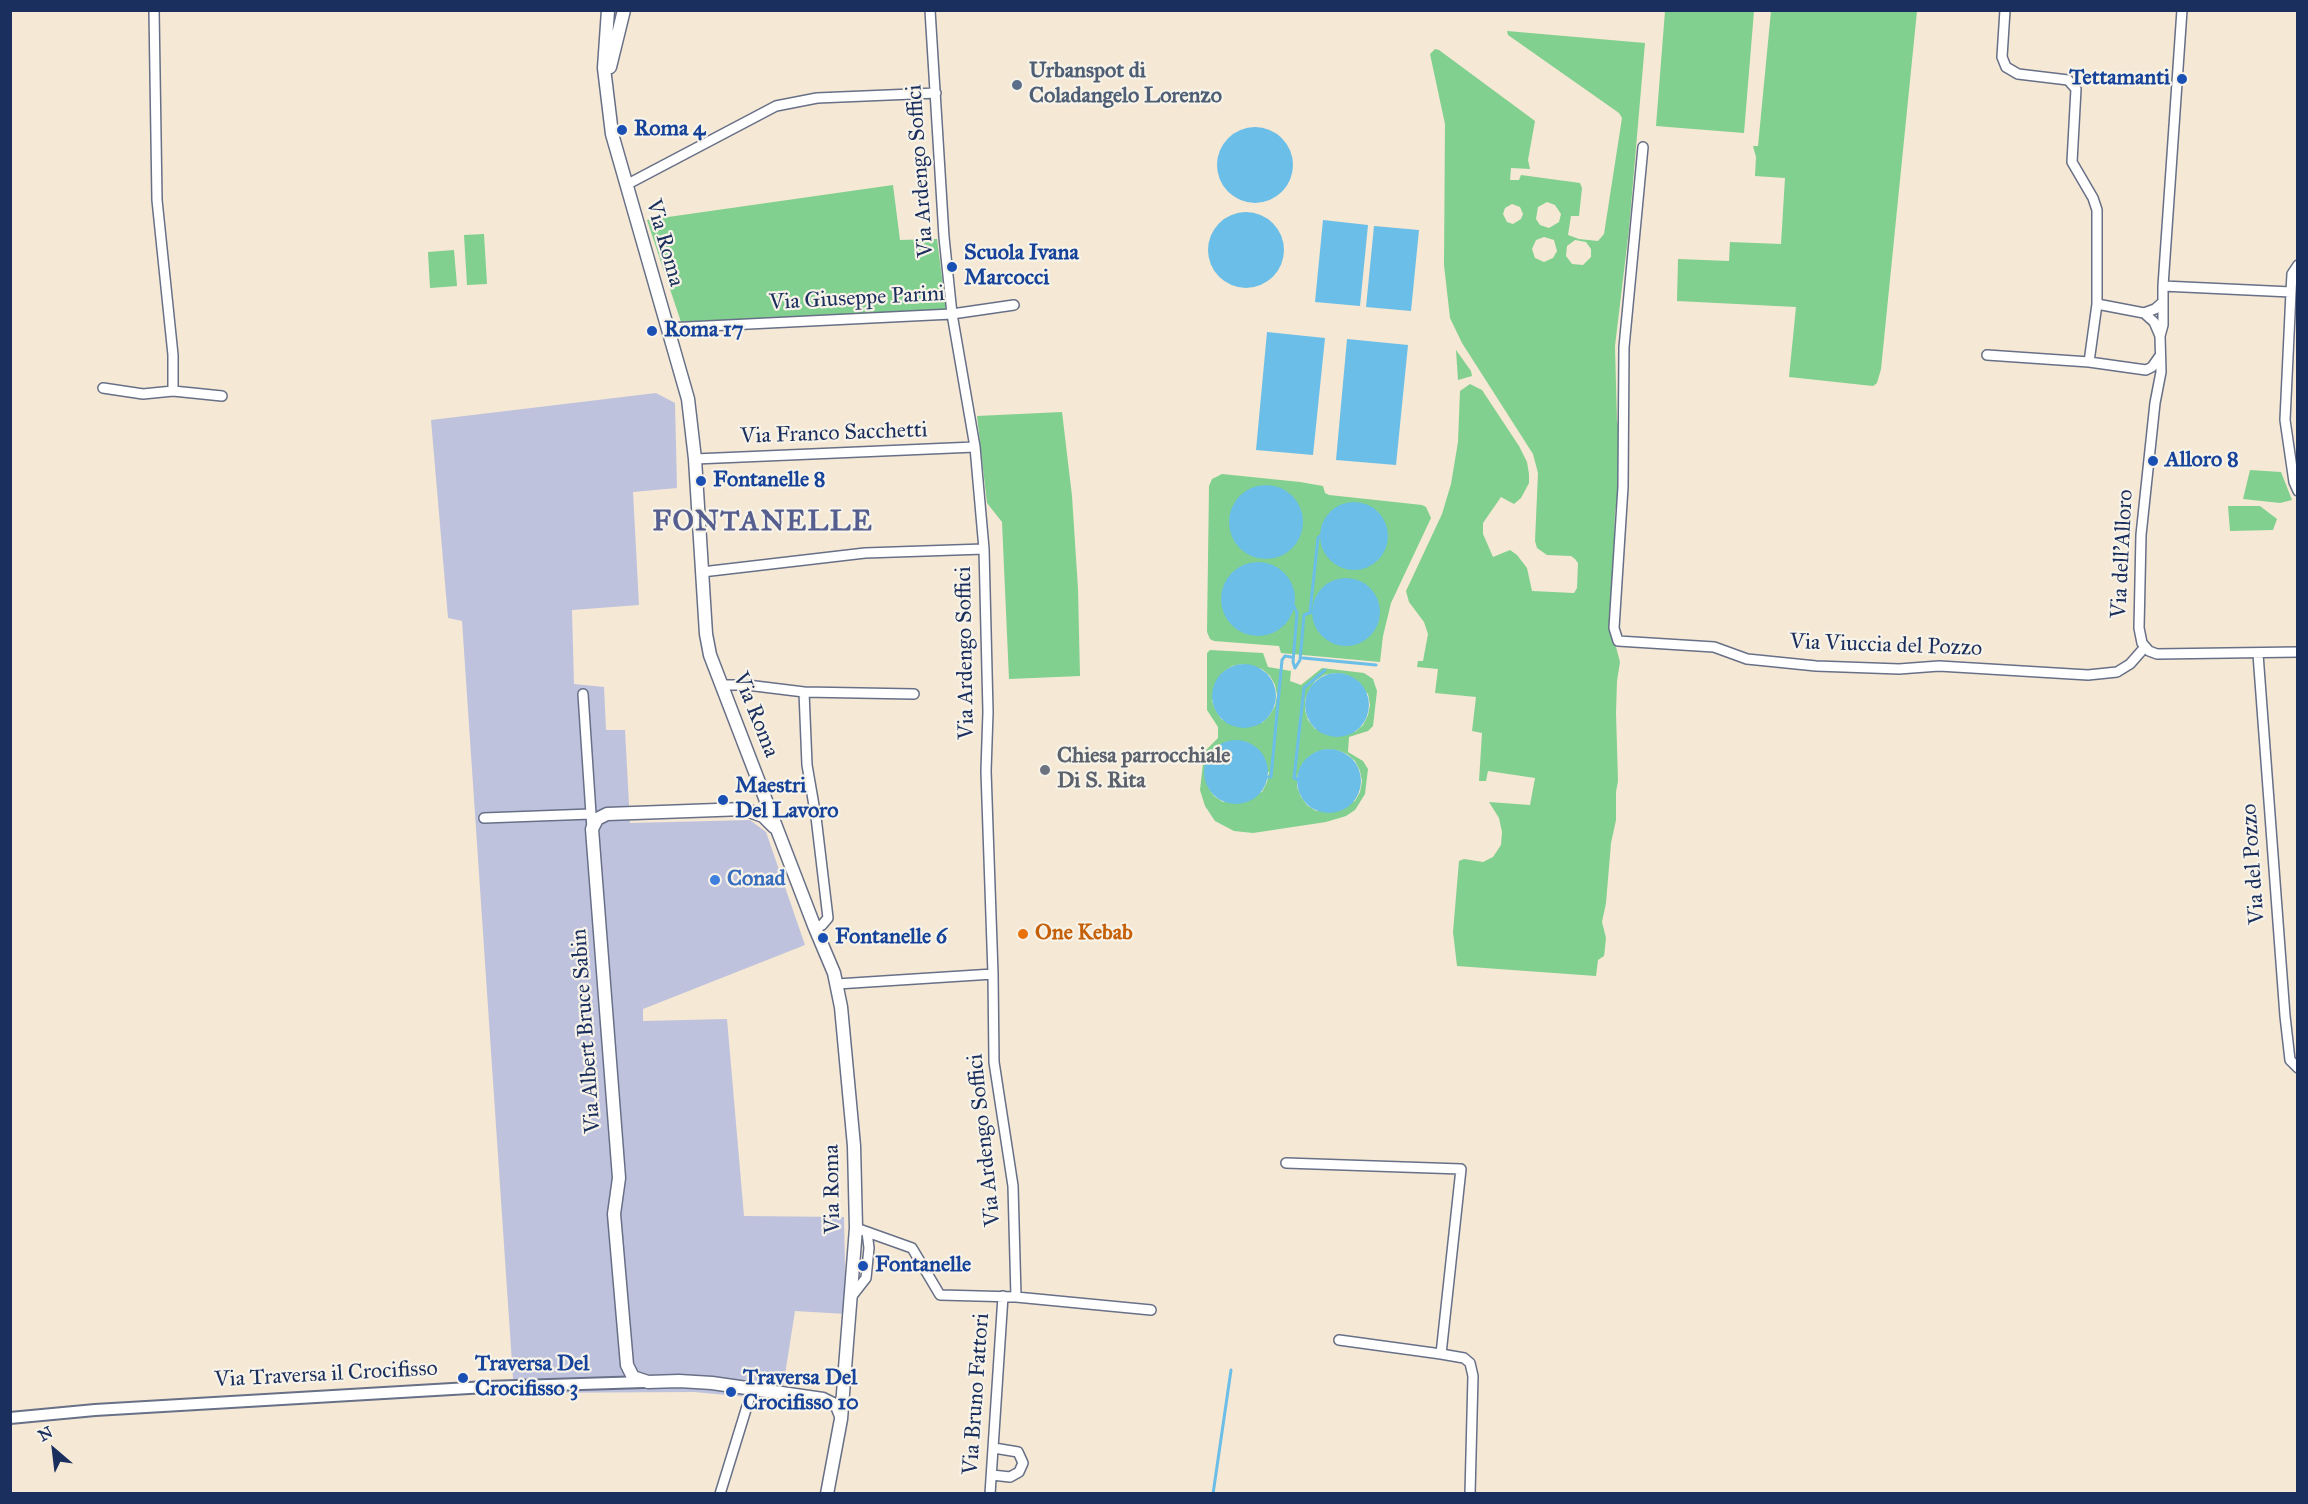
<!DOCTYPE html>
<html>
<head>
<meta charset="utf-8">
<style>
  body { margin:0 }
  #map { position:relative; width:2308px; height:1504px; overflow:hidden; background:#f5e8d4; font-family:"IM FELL Great Primer",serif }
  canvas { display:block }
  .frame { position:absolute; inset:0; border:12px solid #1b2f5e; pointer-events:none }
  .north { position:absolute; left:24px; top:1420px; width:60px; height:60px; -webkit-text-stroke:4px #f7f3e8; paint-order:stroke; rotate:332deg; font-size:16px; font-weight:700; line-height:24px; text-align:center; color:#1b2f5e }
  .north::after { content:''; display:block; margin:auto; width:21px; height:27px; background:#1b2f5e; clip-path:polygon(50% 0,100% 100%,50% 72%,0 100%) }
</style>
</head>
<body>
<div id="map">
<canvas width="2308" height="1504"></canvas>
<div class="frame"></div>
<div class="north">N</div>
</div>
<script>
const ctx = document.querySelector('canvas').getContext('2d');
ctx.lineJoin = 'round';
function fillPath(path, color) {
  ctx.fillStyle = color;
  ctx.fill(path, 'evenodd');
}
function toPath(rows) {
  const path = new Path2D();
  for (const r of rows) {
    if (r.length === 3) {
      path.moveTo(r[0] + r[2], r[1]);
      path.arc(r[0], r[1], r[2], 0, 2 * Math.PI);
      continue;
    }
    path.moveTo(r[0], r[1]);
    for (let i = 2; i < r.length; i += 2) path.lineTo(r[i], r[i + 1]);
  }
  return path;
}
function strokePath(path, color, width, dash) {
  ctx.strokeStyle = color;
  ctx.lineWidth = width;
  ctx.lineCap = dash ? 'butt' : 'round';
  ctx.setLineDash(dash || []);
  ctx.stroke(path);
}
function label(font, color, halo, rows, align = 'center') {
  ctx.font = font + ' "IM FELL Great Primer",serif';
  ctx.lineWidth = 4.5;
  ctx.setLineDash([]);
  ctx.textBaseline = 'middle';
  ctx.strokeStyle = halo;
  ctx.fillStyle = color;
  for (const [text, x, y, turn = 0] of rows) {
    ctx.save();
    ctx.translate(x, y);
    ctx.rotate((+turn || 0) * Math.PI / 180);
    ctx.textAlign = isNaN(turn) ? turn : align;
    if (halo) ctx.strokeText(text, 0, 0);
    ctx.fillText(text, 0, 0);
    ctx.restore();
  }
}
fillPath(toPath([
  [656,393,675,403,677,488,633,492,639,605,572,610,574,684,604,687,606,730,625,730,630,823,750,820,766,832,805,945,643,1009,643,1021,727,1019,744,1216,844,1217,846,1314,795,1311,781,1400,694,1392,514,1393,462,621,448,618,431,420]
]), '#bfc2dd');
fillPath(toPath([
  [1665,11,1754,11,1744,133,1656,126],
  [1771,11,1917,11,1881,369,1877,383,1873,386,1789,377,1796,307,1677,301,1678,259,1729,261,1730,242,1781,244,1785,178,1755,176,1756,157,1753,146,1758,146],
  [1507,31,1645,43,1629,229,1615,346,1617,422,1620,427,1620,463,1618,498,1615,512,1611,628,1620,662,1617,681,1616,713,1618,781,1616,792,1616,820,1611,843,1606,903,1602,922,1606,938,1605,948,1604,956,1598,960,1596,976,1457,966,1453,932,1459,861,1464,859,1483,862,1493,857,1501,845,1502,832,1499,818,1489,802,1530,805,1535,778,1488,771,1486,781,1479,781,1482,733,1472,731,1476,697,1435,693,1438,669,1417,667,1418,661,1423,661,1428,634,1424,622,1409,602,1406,591,1442,514,1451,484,1458,442,1460,391,1470,384,1482,390,1519,446,1527,462,1529,474,1529,483,1521,498,1514,504,1501,497,1483,523,1483,534,1493,557,1510,550,1517,555,1527,568,1532,591,1574,593,1577,588,1578,563,1575,559,1571,556,1547,555,1537,548,1535,541,1538,473,1533,454,1462,343,1450,318,1444,265,1445,124,1430,54,1435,49,1439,50,1535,121,1528,160,1530,169,1511,168,1510,180,1519,180,1521,175,1580,183,1582,188,1579,216,1571,216,1568,235,1579,239,1598,241,1604,234,1622,118,1619,113,1508,35],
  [1547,202,1555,205,1561,214,1559,222,1549,228,1540,225,1536,219,1538,207],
  [1512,204,1520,207,1523,214,1521,219,1513,224,1507,222,1503,214,1505,208],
  [1544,237,1554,240,1557,251,1553,258,1544,262,1535,258,1532,249,1536,240],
  [1575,240,1586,242,1591,249,1591,257,1583,265,1572,264,1566,256,1567,246],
  [893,185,900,240,937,239,946,309,681,322,647,220],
  [484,234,487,284,467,285,464,235],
  [454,250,457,286,430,288,428,252],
  [1456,350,1471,371,1472,376,1458,380],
  [1062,412,1072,496,1078,589,1080,676,1009,679,1002,522,987,503,977,416],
  [2250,470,2281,472,2292,500,2280,503,2243,499],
  [1222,474,1300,482,1323,486,1325,493,1329,495,1422,505,1426,507,1431,518,1391,603,1383,636,1380,662,1281,653,1279,646,1214,641,1210,639,1207,632,1209,486,1212,479],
  [2228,506,2260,506,2277,519,2273,530,2230,531],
  [1210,650,1263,653,1268,667,1291,671,1290,681,1301,685,1322,668,1364,673,1373,679,1377,691,1373,726,1368,731,1349,737,1348,752,1363,761,1368,769,1365,794,1355,810,1346,816,1326,822,1253,833,1234,831,1215,821,1205,806,1200,790,1204,755,1206,750,1218,738,1218,727,1207,710,1207,653],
  [1242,664,1262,669,1270,676,1275,685,1277,695,1275,706,1270,715,1262,723,1222,720,1216,711,1212,701,1223,672,1232,666],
  [1335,673,1345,674,1368,694,1370,705,1368,715,1363,725,1355,732,1315,729,1308,720,1305,710,1305,700,1309,690,1315,681,1324,675],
  [1327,749,1337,750,1347,754,1355,761,1360,771,1362,781,1360,792,1355,801,1316,811,1307,805,1301,797,1297,787,1297,776,1307,758,1316,752],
  [1269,772,1267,782,1262,792,1223,802,1214,796,1208,787]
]), '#81d08f');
fillPath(toPath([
  [1255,165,38],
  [1246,250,38],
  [1323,220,1368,225,1360,306,1315,302],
  [1374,226,1419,230,1411,311,1366,307],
  [1267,332,1325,338,1313,455,1256,450],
  [1347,339,1408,345,1396,465,1336,460],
  [1266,522,37],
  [1354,536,34],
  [1258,599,37],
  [1346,612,34],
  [1244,696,32],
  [1337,705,32],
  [1236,772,32],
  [1329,781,32]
]), '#6bbee7');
strokePath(toPath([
  [1294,606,1297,613,1293,662,1295,668],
  [1310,612,1318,538,1321,535],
  [1303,658,1376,665],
  [1295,668,1300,660,1304,615,1312,612],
  [1268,777,1271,777,1282,660,1285,656,1291,657],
  [1297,779,1294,778,1304,688,1325,670],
  [1213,1494,1231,1370]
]), '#6bbee7', 3);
const minor = toPath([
  [930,10,944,237,952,314,975,447,984,549,988,712,986,771,993,974,994,1062,1013,1186,1016,1297],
  [2005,10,2002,57,2006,67,2018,74,2068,80,2076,89,2072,162,2093,198,2097,210,2097,304,2089,362],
  [1643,147,1624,347,1623,487,1614,628,1618,641,1714,647,1747,659,1816,666,1899,669,1939,666,2088,675,2117,672,2130,664,2145,647],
  [626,185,776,106,817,98,936,93],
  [2298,265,2292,274,2291,292,2285,420,2294,482,2298,491],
  [2163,286,2291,292],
  [2097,304,2144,313,2155,309,2163,302],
  [2144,313,2154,322,2160,336,2161,372,2155,403,2141,535,2139,628,2142,643,2149,651,2157,654,2298,652],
  [667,328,952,314,1014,305],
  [2160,336,2163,325,2163,286,2182,10],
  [1987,355,2089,362,2146,370,2152,367,2159,357],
  [103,388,143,394,173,391,173,355,157,200,154,10],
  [173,391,222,396],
  [695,459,975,447],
  [702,572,865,553,984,549],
  [2258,654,2285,1016,2290,1060,2298,1068],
  [721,685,747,685,804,692,807,765,816,817,828,918,822,925,815,928],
  [804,692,914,694],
  [583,694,592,829],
  [484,818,591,814],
  [837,984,993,974],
  [1286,1163,1461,1169,1441,1354],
  [856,1228,912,1248,940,1295,1016,1297,1151,1310],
  [852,1296,866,1278,869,1248,867,1232],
  [1339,1340,1441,1354,1464,1358,1470,1363,1473,1376,1470,1494],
  [992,1475,1010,1477,1019,1472,1023,1463,1018,1452,994,1448],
  [720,1494,752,1390],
  [990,1494,1003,1296]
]);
const tertiary = toPath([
  [10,1418,95,1410,486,1387,644,1382]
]);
const secondary = toPath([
  [608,10,604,68,612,134,688,399,695,459,706,634,710,655,815,928,834,973,841,1007,854,1146,856,1228,841,1419,827,1494],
  [610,67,624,10],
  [774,827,763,816,744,809,607,814,597,819,592,829,619,1178,614,1214,627,1365,633,1377,648,1382,679,1381,712,1383,823,1399,837,1406,841,1416]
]);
strokePath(minor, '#677087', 12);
strokePath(tertiary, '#677087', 14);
strokePath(secondary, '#677087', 15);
strokePath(minor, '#fff', 9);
strokePath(tertiary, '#fff', 10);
strokePath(secondary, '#fff', 12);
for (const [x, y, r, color] of [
  [2182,79,6,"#1a4fb4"],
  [1017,85,6,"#5c6f8a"],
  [622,130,6,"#1a4fb4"],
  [952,267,6,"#1a4fb4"],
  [652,331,6,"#1a4fb4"],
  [2153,461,6,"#1a4fb4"],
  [701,481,6,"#1a4fb4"],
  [1045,770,6,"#6b7280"],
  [723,800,6,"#1a4fb4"],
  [715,880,6,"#3f7fe0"],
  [1023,934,6,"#e8710a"],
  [823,938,6,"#1a4fb4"],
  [863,1266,6,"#1a4fb4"],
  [463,1378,6,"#1a4fb4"],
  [731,1392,6,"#1a4fb4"]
]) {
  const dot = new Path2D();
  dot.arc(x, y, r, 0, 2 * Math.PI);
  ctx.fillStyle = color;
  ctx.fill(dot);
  strokePath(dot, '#f7f3e8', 2);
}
label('bold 22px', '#4e5e75', '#f7f3e8', [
  ["Urbanspot di",1029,72],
  ["Coladangelo Lorenzo",1029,97]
], 'left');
label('bold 22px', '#164399', '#f7f3e8', [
  ["Tettamanti",2170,79,"right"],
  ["Roma 4",634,130],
  ["Scuola Ivana",964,254],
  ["Marcocci",964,279],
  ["Roma 17",664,331],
  ["Alloro 8",2165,461],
  ["Fontanelle 8",713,481],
  ["Maestri",735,787],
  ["Del Lavoro",735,812],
  ["Fontanelle 6",835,938],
  ["Fontanelle",875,1266],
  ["Traversa Del",475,1365],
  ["Crocifisso 3",475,1390],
  ["Traversa Del",743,1379],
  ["Crocifisso 10",743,1404]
], 'left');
label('22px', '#1b2f5e', '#f7f3e8', [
  ["Via Ardengo Soffici",921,171,-94],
  ["Via Roma",664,243,74],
  ["Via Giuseppe Parini",857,299,-3],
  ["Via Franco Sacchetti",834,434,-2],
  ["Via dell'Alloro",2123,554,-87],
  ["Via Viuccia del Pozzo",1886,646,2],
  ["Via Ardengo Soffici",966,653,-91],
  ["Via Roma",755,715,68],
  ["Via del Pozzo",2254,864,-94],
  ["Via Albert Bruce Sabin",587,1031,-94],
  ["Via Ardengo Soffici",985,1140,-96],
  ["Via Roma",833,1189,-91],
  ["Via Traversa il Crocifisso",326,1375,-3],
  ["Via Bruno Fattori",977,1394,-86]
]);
label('bold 22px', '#5b616d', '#f7f3e8', [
  ["Chiesa parrocchiale",1057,757],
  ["Di S. Rita",1057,782]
], 'left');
label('bold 22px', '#366cbe', '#f7f3e8', [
  ["Conad",727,880]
], 'left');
label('bold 22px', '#c56008', '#f7f3e8', [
  ["One Kebab",1035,934]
], 'left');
ctx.letterSpacing = '1.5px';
label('bold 28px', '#555e8f', '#f7f3e8', [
  ["FONTANELLE",763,523]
]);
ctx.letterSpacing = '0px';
</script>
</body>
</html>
